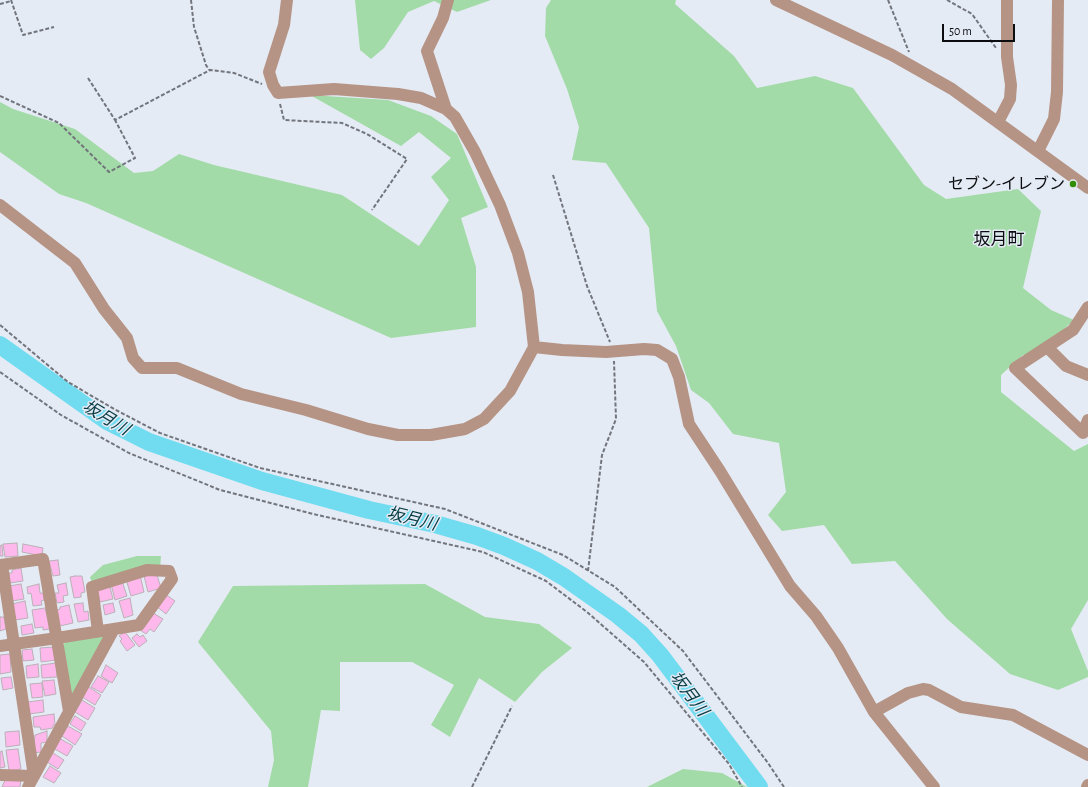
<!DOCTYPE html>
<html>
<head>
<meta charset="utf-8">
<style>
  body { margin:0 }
  #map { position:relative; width:1088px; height:787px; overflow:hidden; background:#e5ebf5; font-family:"Alegreya Sans",sans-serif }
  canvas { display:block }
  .scale { position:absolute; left:942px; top:24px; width:73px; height:18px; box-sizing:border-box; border:2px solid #0b0d10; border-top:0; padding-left:5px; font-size:12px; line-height:14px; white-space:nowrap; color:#0b0d10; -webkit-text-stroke:3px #e5ebf5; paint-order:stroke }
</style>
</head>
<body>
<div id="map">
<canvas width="1088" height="787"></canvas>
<div class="scale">50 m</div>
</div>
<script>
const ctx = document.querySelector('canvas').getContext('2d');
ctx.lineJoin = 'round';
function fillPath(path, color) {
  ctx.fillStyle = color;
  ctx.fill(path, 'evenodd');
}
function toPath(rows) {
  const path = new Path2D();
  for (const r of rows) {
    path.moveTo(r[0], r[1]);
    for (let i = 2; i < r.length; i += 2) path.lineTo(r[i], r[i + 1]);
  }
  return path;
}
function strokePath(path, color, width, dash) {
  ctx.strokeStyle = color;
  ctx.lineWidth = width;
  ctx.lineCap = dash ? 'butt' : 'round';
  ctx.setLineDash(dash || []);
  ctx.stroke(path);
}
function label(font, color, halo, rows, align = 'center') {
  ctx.font = font + ' "Alegreya Sans","Noto Sans JP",sans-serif';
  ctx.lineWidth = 3;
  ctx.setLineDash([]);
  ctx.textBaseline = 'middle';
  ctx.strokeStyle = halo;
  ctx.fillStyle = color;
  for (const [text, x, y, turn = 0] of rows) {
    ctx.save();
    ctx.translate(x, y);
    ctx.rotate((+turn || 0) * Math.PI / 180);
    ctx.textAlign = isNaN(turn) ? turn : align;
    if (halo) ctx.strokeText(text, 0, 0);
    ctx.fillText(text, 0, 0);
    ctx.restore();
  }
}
fillPath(toPath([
  [355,0,491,0,457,12,434,1,408,12,384,48,371,59,360,50],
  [551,0,676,0,675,4,734,56,757,88,815,76,853,88,924,185,946,199,1018,189,1041,211,1023,288,1051,310,1074,320,1035,356,1023,355,1001,375,1001,392,1074,451,1088,444,1088,600,1071,629,1088,671,1088,677,1058,690,1010,674,947,619,895,561,852,564,824,525,782,531,768,515,786,492,779,443,733,434,709,403,691,390,676,346,657,311,649,228,606,163,572,160,579,127,567,89,545,36,546,8],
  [310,95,388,100,431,116,457,134,488,207,461,218,476,267,476,327,391,338,86,203,59,194,0,152,0,102,13,109,75,129,134,173,153,171,179,154,214,165,342,195,419,246,449,200,431,177,451,158,419,132,401,146],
  [137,556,161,556,160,568,92,583,90,577,103,565],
  [425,584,485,617,539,624,572,648,542,672,515,702,479,678,450,737,431,725,454,685,412,662,340,662,340,711,321,710,308,787,268,787,274,760,271,731,198,642,233,586],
  [108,634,73,698,70,696,63,645,67,640],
  [683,769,722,773,747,787,647,787]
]), '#a2dba7');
strokePath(toPath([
  [0,345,107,421,149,442,262,481,369,510,435,524,477,536,504,546,537,561,564,577,618,615,641,634,660,655,759,787]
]), '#71dcf0', 18);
const building = toPath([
  [17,543,18,556,5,557,3,544,17,543],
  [23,544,43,548,42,556,22,552,23,544],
  [2,545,3,556,0,556,0,546,2,545],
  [58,560,60,575,53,576,49,561,58,560],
  [21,568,23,581,10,583,9,573,12,573,12,570,21,568],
  [140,575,144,592,131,596,126,579,140,575],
  [157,575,161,588,148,592,144,576,157,575],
  [75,576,82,576,85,592,81,593,81,597,74,598,70,577,75,576],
  [122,581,127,596,115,600,111,584,122,581],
  [66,583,68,595,63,596,64,602,57,603,55,593,59,593,57,585,66,583],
  [21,584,24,599,12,601,9,586,21,584],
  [39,584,40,593,43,593,44,600,41,601,42,605,33,606,31,593,28,594,27,587,39,584],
  [110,587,113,599,100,602,97,589,110,587],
  [165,594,175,601,166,614,156,606,165,594],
  [130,598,133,615,124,618,119,601,130,598],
  [25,601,28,618,15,620,12,604,25,601],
  [83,603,84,612,88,611,89,620,78,622,74,604,83,603],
  [113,603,115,612,105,615,103,605,113,603],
  [69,605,73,623,60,626,57,610,60,609,60,607,69,605],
  [45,608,50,629,43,630,43,627,35,628,32,610,45,608],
  [153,613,163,619,154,632,150,629,146,634,140,630,153,613],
  [0,617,4,617,6,629,0,631,0,617],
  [32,624,34,633,22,635,21,626,32,624],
  [125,632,135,645,127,651,120,641,122,639,119,636,125,632],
  [137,634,140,637,143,635,147,641,139,647,132,638,137,634],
  [54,647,56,660,41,662,40,648,54,647],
  [32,649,34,660,23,661,22,650,32,649],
  [10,654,11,672,0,674,0,655,10,654],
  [56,663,57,677,42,678,41,665,56,663],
  [38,664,39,677,27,678,26,666,38,664],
  [106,665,118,673,112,683,101,676,106,665],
  [98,676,109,682,102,693,91,687,98,676],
  [11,677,13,688,3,690,1,678,11,677],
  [54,680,56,694,45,696,42,681,54,680],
  [42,683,43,697,32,698,30,684,42,683],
  [89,687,101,695,95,705,82,697,89,687],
  [43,700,44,712,29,714,28,702,43,700],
  [82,700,95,708,88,720,75,712,82,700],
  [54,714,55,725,53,725,53,728,41,730,40,727,34,727,33,717,54,714],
  [75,716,86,723,81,731,70,724,75,716],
  [68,726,82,734,75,745,62,736,68,726],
  [19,731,20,745,6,747,5,732,19,731],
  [47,731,47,742,41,743,41,752,33,753,35,735,47,731],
  [59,738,73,746,67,756,53,748,59,738],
  [18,749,21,769,9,771,6,750,18,749],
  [2,751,5,767,0,768,0,752,2,751],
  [53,753,64,760,58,769,47,762,53,753],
  [50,766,61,773,54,783,43,777,50,766],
  [6,778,21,779,20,787,2,787,6,778]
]);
fillPath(building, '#feb8eb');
strokePath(building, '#bab0b7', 1);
strokePath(toPath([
  [11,0,23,35,54,27],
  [191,0,194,27,206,65,209,70],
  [888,0,909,52],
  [947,0,972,14,996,48],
  [0,4,11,1],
  [88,78,115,120,210,70,234,73,262,84],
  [0,96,59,123,109,172,135,158,115,120],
  [280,104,284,120,342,123,367,134,407,159,372,210],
  [553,175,587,286,610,342],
  [0,325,68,382,114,409,160,433,260,468,445,509,563,555,615,587,683,651,768,763,784,787],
  [0,372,61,415,129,453,220,490,313,514,483,552,546,581,587,612,644,662,729,764,742,787],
  [588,571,602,455,616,419,614,361],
  [472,787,512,706]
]), '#72757c', 2, [4, 2]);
strokePath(toPath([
  [776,0,892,55,952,89,1088,188],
  [446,109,427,51,443,18,448,0],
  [998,122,1010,99,1011,85,1007,57,1007,0],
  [1038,151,1054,119,1057,92,1058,0],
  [0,205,75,263,104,309,127,338,133,358,142,368,177,368,241,394,306,410,368,429,398,435,431,435,465,429,484,419,510,391,534,347,528,292,518,253,500,205,475,152,455,117,446,109,421,98,398,94,334,89,278,93,273,85,269,72,284,25,287,0],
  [1088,307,1073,330,1015,368,1083,433,1088,420],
  [534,347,562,350,606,352,644,349,657,350,672,359,679,377,689,424,720,471,790,586,816,616,838,648,874,712,934,787],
  [1048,348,1066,366,1088,375],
  [0,565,43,559,69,711],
  [0,646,57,638,139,625,172,579,169,571,147,570,92,587,98,631],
  [874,712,908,693,923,689,929,690,961,707,1013,715,1088,755],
  [0,775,34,776,2,565],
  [28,787,114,629],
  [1087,787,1088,785]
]), '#b69485', 12);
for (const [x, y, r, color] of [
  [1073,184,4,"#328e00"]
]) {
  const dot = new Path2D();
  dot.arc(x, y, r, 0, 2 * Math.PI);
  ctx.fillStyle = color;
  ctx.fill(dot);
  strokePath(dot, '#e5ebf5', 1.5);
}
label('16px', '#0b0d10', '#e5ebf5', [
  ["セブン-イレブン",1065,184]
], 'right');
label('17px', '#0b0d10', '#e5ebf5', [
  ["坂月町",999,240]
]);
label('italic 17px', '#063b43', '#e5ebf5', [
  ["坂月川",106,418,31],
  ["坂月川",412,519,14],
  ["坂月川",689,694,53]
]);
</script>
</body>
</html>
